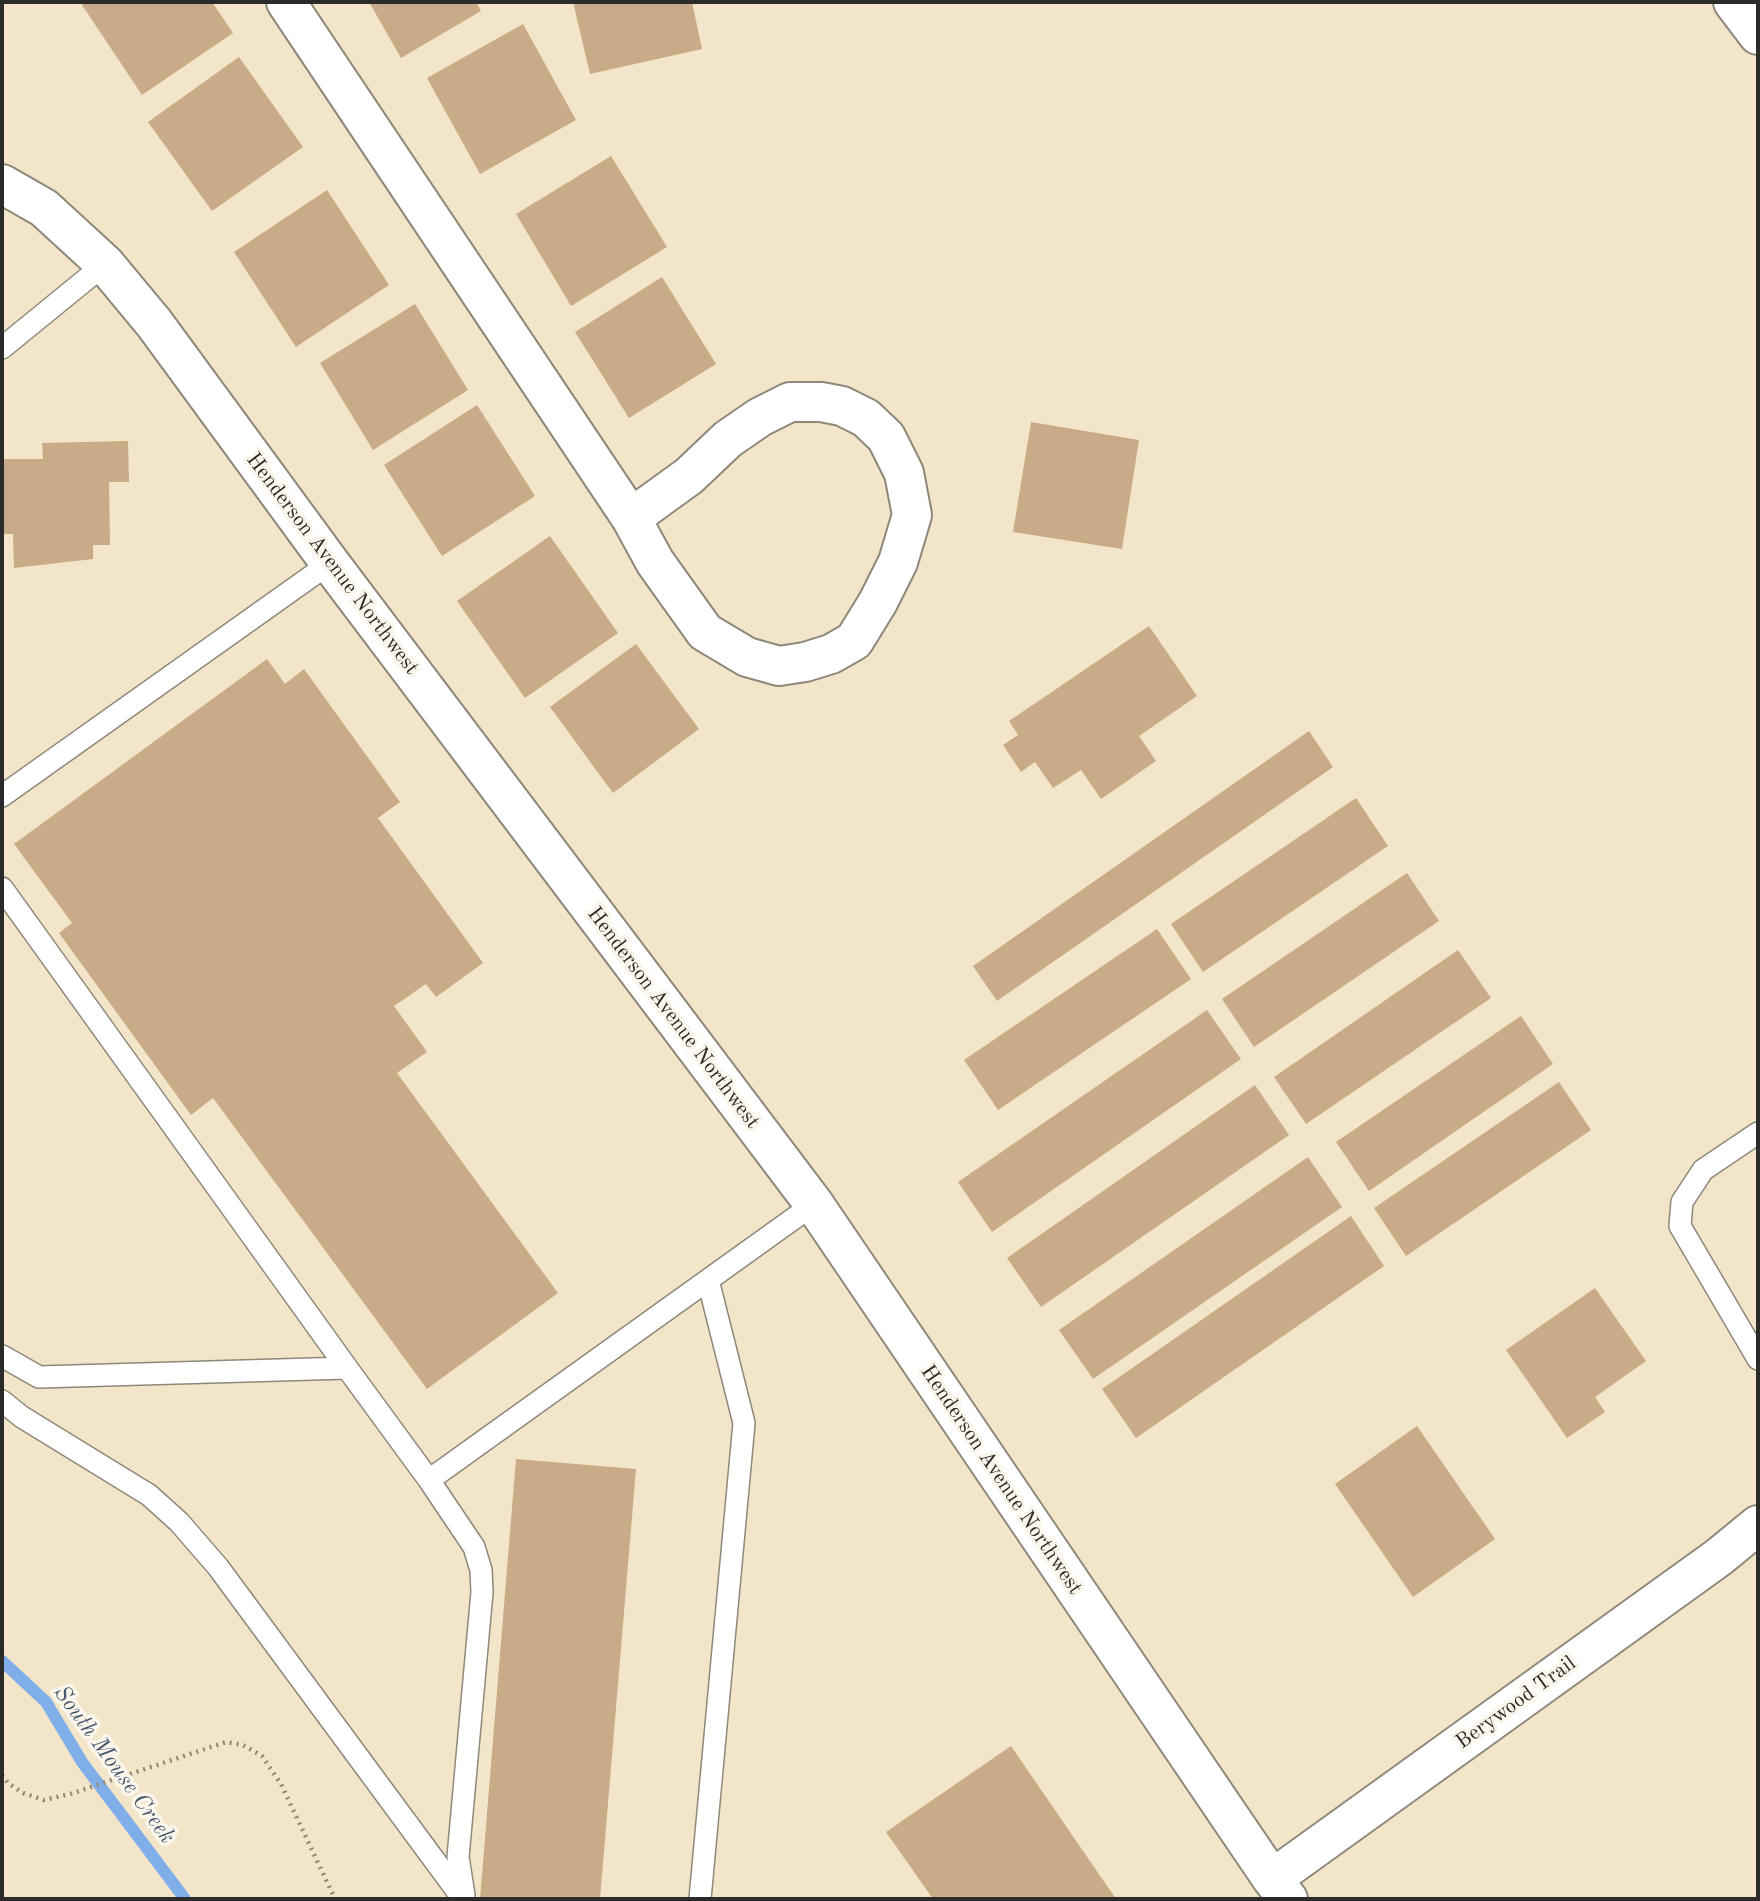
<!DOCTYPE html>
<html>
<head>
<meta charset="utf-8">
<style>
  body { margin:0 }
  #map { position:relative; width:1760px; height:1901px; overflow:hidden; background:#f2e5c9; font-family:"Old Standard TT",serif }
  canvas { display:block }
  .frame { position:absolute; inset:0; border:4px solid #2b2b2b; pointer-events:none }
</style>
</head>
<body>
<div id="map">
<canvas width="1760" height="1901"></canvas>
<div class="frame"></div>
</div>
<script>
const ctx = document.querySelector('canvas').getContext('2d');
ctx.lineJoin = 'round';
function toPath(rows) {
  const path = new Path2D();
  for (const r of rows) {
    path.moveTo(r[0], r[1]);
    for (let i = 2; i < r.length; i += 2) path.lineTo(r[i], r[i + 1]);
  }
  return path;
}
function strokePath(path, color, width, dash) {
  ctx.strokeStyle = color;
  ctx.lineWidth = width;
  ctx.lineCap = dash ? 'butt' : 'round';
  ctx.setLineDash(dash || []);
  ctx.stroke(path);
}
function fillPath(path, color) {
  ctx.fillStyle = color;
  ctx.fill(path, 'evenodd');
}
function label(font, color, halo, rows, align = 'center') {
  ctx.font = font + ' "Old Standard TT",serif';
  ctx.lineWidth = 7;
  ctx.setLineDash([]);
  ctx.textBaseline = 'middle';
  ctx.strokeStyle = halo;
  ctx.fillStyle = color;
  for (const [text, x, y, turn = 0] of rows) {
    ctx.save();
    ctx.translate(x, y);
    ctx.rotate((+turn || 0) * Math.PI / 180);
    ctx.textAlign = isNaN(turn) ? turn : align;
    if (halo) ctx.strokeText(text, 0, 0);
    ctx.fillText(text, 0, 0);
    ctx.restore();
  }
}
strokePath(toPath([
  [2,1661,46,1702,82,1762,185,1899]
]), '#7faee9', 12);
fillPath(toPath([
  [86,2,212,2,233,33,142,95,82,5],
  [369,2,476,2,481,11,401,58],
  [573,2,692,2,702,49,590,74],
  [523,24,576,120,480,174,427,78],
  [239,57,303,147,212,211,148,122],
  [611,156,667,247,571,306,516,214],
  [327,190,389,285,296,347,234,252],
  [662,277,716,364,629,418,575,332],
  [415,304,468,390,373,450,320,363],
  [477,405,535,496,442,556,384,465],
  [1031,422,1139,440,1122,549,1013,532],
  [128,441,129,482,109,482,110,545,93,545,93,559,14,568,13,534,2,534,2,459,43,459,42,443],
  [550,536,618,633,525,698,457,601],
  [1149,626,1197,696,1139,736,1156,761,1101,799,1081,770,1053,788,1035,762,1021,772,1003,745,1018,735,1009,721],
  [636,644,699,729,613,793,550,707],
  [267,659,285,684,304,669,400,802,378,818,483,963,436,997,426,984,394,1006,427,1052,397,1073,558,1293,427,1389,213,1098,191,1115,59,933,72,923,14,844],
  [1309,731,1333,767,997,1001,973,966],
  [1356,798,1388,846,1203,972,1171,924],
  [1407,873,1439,921,1254,1047,1222,999],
  [1157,929,1191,979,998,1110,964,1060],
  [1458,950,1491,998,1306,1124,1274,1077],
  [1207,1010,1241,1059,992,1232,958,1182],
  [1521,1016,1553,1064,1369,1191,1336,1142],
  [1559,1082,1591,1130,1406,1256,1374,1208],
  [1255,1085,1289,1135,1041,1307,1007,1258],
  [1308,1157,1342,1207,1093,1379,1059,1330],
  [1351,1216,1384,1266,1136,1438,1102,1389],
  [1595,1288,1646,1361,1595,1397,1605,1412,1567,1438,1506,1350],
  [1417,1426,1495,1539,1413,1597,1335,1484],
  [516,1459,636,1469,600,1899,480,1899],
  [1011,1746,1116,1899,933,1899,886,1832]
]), '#caab87');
const lane = toPath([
  [2,348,105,264],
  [2,796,330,563],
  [2,888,347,1368,39,1377,2,1356],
  [1758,1133,1703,1170,1682,1202,1680,1226,1758,1359],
  [347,1368,429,1480,814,1204],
  [2,1401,22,1417,149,1495,179,1522,218,1567,463,1899],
  [429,1480,474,1547,481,1570,482,1592,458,1857,464,1895],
  [700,1899,744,1423,708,1280]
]);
const street = toPath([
  [286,2,631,518,655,562,705,632,747,657,779,666,805,662,831,654,854,641,878,602,898,562,912,515,904,473,886,437,866,418,842,406,821,402,790,402,760,417,728,439,689,476,631,518],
  [1733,2,1758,35],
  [2,184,44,208,105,264,154,323,330,563,814,1204,1272,1879,1288,1899],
  [1272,1879,1719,1557,1758,1525]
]);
strokePath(lane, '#8e887a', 24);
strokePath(street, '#8e887a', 42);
strokePath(toPath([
  [2,1775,8,1783,23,1793,44,1800,70,1794,226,1742,243,1745,262,1756,281,1784,335,1899]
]), '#8e887a', 4.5, [2, 5]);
strokePath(lane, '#fff', 21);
strokePath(street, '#fff', 38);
label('21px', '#2b2b2b', '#fbf7ec', [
  ["Henderson Avenue Northwest",332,564,53],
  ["Henderson Avenue Northwest",673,1018,53],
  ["Henderson Avenue Northwest",1001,1480,56],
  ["Berywood Trail",1516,1703,-36]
]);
label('italic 23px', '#48596e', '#fbf7ec', [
  ["South Mouse Creek",114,1765,54]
]);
</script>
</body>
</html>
